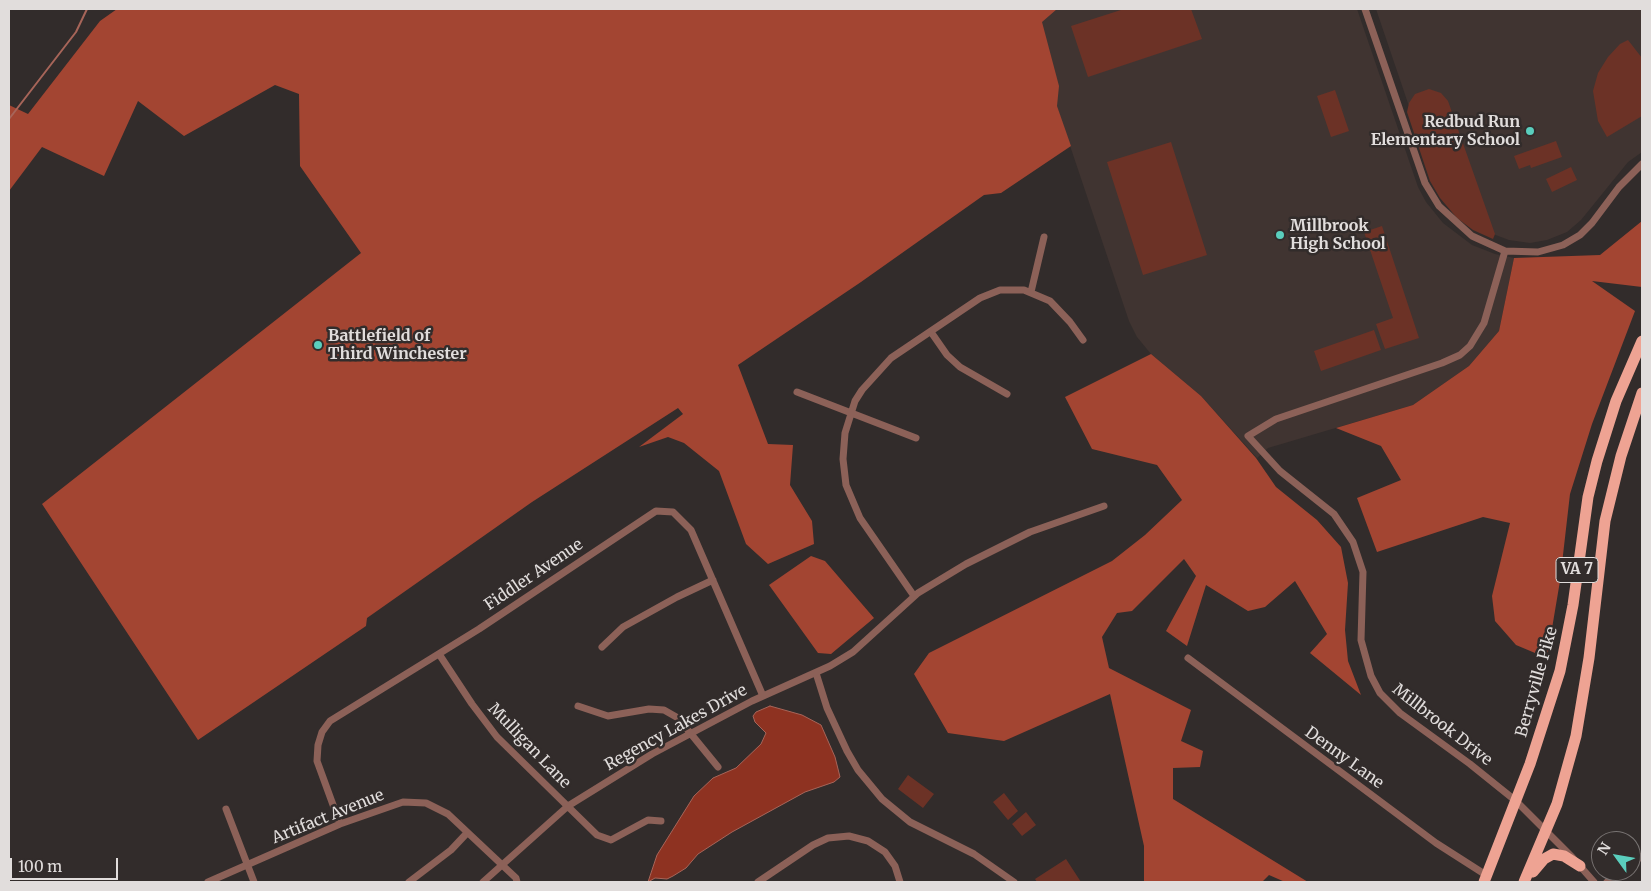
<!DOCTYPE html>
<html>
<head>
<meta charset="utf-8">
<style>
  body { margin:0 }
  #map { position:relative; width:1651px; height:891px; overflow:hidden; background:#322c2b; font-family:Merriweather,serif }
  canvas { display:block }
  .frame { position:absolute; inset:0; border:10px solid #e1dddc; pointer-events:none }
  .north { position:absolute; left:1591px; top:831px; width:50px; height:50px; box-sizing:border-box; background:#322c2b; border:1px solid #787372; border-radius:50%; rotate:302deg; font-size:14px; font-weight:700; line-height:20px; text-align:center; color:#e1dddc }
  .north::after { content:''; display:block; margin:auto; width:18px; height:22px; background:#5acebd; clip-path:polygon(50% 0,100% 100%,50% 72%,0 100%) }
  .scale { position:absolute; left:10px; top:858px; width:108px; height:22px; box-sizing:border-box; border:2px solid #e1dddc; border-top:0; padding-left:6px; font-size:15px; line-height:18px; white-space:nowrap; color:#e1dddc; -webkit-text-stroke:4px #322c2b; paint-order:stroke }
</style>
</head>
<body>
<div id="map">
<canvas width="1651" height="891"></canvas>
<div class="frame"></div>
<div class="north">N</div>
<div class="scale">100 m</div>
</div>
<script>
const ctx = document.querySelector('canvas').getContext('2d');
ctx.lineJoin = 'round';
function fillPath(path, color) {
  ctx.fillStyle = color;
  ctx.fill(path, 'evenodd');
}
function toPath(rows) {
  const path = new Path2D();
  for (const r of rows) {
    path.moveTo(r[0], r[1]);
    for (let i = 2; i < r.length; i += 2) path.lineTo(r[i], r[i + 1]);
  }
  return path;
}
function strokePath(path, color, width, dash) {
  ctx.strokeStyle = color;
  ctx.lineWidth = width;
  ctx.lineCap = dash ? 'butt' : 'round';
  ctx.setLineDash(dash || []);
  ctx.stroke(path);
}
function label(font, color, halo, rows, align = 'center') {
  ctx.font = font + ' Merriweather,serif';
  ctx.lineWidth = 5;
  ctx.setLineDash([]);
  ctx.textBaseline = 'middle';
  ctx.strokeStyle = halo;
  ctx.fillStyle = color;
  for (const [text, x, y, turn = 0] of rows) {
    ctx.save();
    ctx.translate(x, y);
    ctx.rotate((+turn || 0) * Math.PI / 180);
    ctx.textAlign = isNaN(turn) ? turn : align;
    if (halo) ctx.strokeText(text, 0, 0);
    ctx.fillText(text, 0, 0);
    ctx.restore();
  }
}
fillPath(toPath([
  [1024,9,1357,9,1418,187,1426,202,1443,223,1472,245,1495,254,1514,258,1499,331,1469,366,1413,405,1268,448,1257,458,1201,396,1151,354,1137,337,1129,321],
  [1376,9,1642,9,1642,152,1628,162,1581,220,1567,232,1547,240,1530,243,1509,240,1485,231,1431,171]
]), '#403431');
fillPath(toPath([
  [1124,9,1191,9,1202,39,1088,77,1071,26],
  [1628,40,1642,58,1642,116,1607,137,1598,121,1593,91,1598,73,1608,57,1620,44],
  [1429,89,1441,93,1448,101,1495,234,1493,239,1473,230,1457,218,1440,198,1430,181,1407,112,1409,103,1415,94],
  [1335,90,1349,131,1331,137,1317,96],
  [1556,141,1562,157,1531,168,1530,165,1519,169,1514,156],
  [1171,142,1207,255,1143,275,1107,162],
  [1571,167,1577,180,1552,192,1546,179],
  [1382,226,1419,338,1385,349,1376,324,1393,318,1364,232],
  [1374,330,1381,350,1321,371,1314,351],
  [908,775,934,794,923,808,898,789],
  [1004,793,1018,811,1008,820,993,802],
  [1026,812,1036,825,1022,836,1012,824],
  [1066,859,1081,882,1037,882,1035,879]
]), '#6c3226');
fillPath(toPath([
  [117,9,1057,9,1042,22,1059,86,1057,106,1071,146,1001,193,984,195,861,282,738,365,768,444,793,445,790,485,812,521,814,544,768,564,746,544,719,471,684,443,668,437,639,447,683,414,678,408,532,502,367,618,366,626,198,740,42,504,361,253,300,166,299,94,275,85,184,136,138,101,104,176,42,147,9,191,9,105,28,114,100,21],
  [1642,221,1642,287,1592,281,1635,311,1592,424,1570,494,1560,581,1547,658,1516,645,1495,621,1492,596,1510,523,1483,517,1377,552,1357,498,1401,480,1381,446,1336,428,1413,405,1469,366,1499,331,1514,258,1600,255],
  [1151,354,1201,396,1256,458,1276,487,1317,520,1341,547,1348,583,1345,630,1348,661,1361,695,1310,653,1327,634,1295,581,1265,607,1248,611,1206,585,1187,646,1166,631,1196,576,1184,559,1132,611,1117,613,1102,637,1109,668,1191,710,1181,741,1203,751,1200,767,1173,768,1173,799,1308,882,1285,882,1269,875,1262,882,1144,882,1144,846,1110,694,1004,741,948,733,914,674,929,653,1112,561,1145,535,1182,500,1157,465,1092,449,1065,397],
  [811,556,825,561,874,618,831,654,818,653,769,585]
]), '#a34532');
const water = toPath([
  [770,706,802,715,821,725,835,757,840,777,834,782,805,792,732,832,698,854,686,868,673,876,667,879,655,878,648,882,657,855,694,796,713,778,736,768,761,744,766,733,755,722,753,716,756,712,770,706]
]);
fillPath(water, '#8e3221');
strokePath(water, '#a76559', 1);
strokePath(toPath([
  [9,119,76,32,87,9]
]), '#a76559', 2);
strokePath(toPath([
  [1365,9,1425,183,1439,206,1472,236,1505,251,1538,252,1563,245,1580,235,1592,223,1619,187,1642,164],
  [1505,251,1484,323,1470,346,1460,355,1442,363,1276,419,1248,436,1280,471,1334,514,1353,542,1363,572,1361,640,1371,676,1380,693,1400,713,1470,764,1516,801,1572,857,1594,882],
  [1031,292,1044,237],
  [931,332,947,355,960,367,1007,394],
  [797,392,916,438],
  [914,596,860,518,846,485,843,459,845,433,855,401,862,390,891,358,980,298,1000,290,1024,290,1050,301,1070,322,1083,340],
  [602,647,623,627,677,597,713,580],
  [439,654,472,704,497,737,597,835,611,840,648,820,661,821],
  [1188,658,1436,843,1486,875],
  [816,673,827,708,847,751,858,770,882,799,910,822,974,854,1014,882],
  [578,706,608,716,649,709,664,710,678,718,718,767],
  [226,809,254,882],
  [340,824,317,761,318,745,322,732,330,721,479,629,656,511,673,512,691,530,763,696],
  [1631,864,1642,856],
  [208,882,340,824,403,802,426,803,448,814,516,878,517,882],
  [409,882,451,850,467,833],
  [483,882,568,806,652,754,752,701,830,666,853,652,918,593,966,564,1030,532,1104,506],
  [758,882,813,845,828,838,849,836,868,841,885,852,895,866,900,882],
  [1607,882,1622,871]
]), '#8c6158', 7);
strokePath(toPath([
  [1533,872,1544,859,1553,854,1564,856,1580,866],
  [1484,882,1530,764,1560,671,1573,605,1588,497,1597,461,1616,401,1642,341],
  [1524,882,1557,804,1576,736,1589,658,1605,521,1621,456,1642,393]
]), '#eea393', 11);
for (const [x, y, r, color] of [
  [1530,131,5,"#5acebd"],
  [1280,235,5,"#5acebd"],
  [318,345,5,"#5acebd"]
]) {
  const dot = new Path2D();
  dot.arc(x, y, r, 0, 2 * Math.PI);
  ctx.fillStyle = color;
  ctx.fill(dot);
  strokePath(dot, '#322c2b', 2);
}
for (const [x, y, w] of [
  [1577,570,42]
]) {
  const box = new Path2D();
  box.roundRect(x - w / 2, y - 12.5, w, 25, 4);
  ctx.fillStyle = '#322c2b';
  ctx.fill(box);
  strokePath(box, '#e1dddc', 1);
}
label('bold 15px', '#e1dddc', null, [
  ["VA 7",1577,570]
]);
label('bold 16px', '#e1dddc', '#322c2b', [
  ["Redbud Run",1520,122,"right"],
  ["Elementary School",1520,140,"right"],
  ["Millbrook",1290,226],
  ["High School",1290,244],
  ["Battlefield of",328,336],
  ["Third Winchester",328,354]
], 'left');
label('16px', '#e1dddc', '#322c2b', [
  ["Fiddler Avenue",534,575,-34],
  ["Berryville Pike",1537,682,-74],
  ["Millbrook Drive",1442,725,38],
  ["Regency Lakes Drive",676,728,-29],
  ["Mulligan Lane",529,746,46],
  ["Denny Lane",1344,758,36],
  ["Artifact Avenue",328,817,-22]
]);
</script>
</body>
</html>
